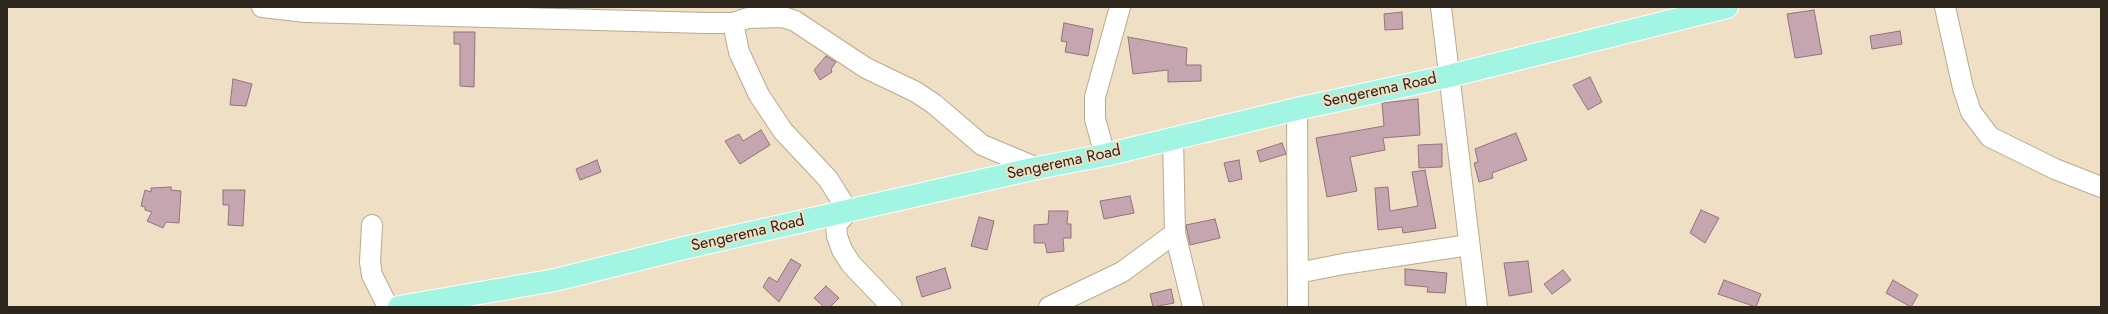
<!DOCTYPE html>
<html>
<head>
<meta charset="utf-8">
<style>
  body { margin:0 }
  #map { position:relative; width:2108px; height:314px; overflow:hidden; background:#efdfc4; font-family:Jost,sans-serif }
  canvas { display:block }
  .frame { position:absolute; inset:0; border:8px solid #2c261c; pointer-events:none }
</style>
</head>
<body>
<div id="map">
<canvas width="2108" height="314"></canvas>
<div class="frame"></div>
</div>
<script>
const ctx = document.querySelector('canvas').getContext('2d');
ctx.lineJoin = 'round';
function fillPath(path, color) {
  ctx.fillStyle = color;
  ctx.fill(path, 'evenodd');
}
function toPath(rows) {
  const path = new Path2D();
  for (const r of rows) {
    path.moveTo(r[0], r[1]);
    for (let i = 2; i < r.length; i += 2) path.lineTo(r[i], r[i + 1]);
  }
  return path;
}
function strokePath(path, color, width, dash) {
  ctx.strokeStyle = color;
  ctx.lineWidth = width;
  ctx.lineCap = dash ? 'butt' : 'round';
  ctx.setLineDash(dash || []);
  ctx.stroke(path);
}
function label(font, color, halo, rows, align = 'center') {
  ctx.font = font + ' Jost,sans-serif';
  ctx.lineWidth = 4;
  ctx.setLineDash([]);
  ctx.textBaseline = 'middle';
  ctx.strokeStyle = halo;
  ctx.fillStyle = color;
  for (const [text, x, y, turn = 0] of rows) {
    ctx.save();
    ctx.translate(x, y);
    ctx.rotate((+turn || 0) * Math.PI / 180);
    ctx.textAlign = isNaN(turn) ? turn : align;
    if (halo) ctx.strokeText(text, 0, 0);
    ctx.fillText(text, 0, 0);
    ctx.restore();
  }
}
const building = toPath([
  [1814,10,1822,54,1795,58,1787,14,1814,10],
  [1402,12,1403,29,1385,30,1384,14,1402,12],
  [1064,23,1093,29,1088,56,1065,52,1067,42,1061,41,1064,23],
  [1900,31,1902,44,1872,49,1870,36,1900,31],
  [454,32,475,32,474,87,460,86,460,44,454,44,454,32],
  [1128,37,1187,48,1186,65,1201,65,1201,81,1168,82,1168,70,1133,74,1128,37],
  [826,56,836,62,831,69,832,72,820,80,814,70,826,56],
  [1590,77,1602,102,1588,110,1573,85,1590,77],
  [233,79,252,84,246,106,230,105,233,79],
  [1418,99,1420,135,1383,138,1385,150,1350,157,1357,191,1327,197,1316,138,1384,126,1382,103,1418,99],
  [761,130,770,145,740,164,725,141,739,134,743,141,761,130],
  [1516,133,1527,160,1492,173,1493,178,1479,182,1474,163,1478,162,1475,149,1516,133],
  [1282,143,1286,154,1260,162,1257,151,1282,143],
  [1442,144,1442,167,1419,168,1418,145,1442,144],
  [597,160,601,172,580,180,576,169,597,160],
  [1239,160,1242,179,1229,182,1224,163,1239,160],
  [1425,170,1436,228,1403,233,1402,227,1378,230,1375,188,1388,187,1390,211,1418,206,1412,172,1425,170],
  [171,187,171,190,181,191,179,223,166,222,163,228,147,221,152,212,145,210,145,207,141,206,145,190,151,192,151,188,171,187],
  [223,190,245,190,243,226,228,225,229,205,223,205,223,190],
  [1130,196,1134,213,1104,219,1100,201,1130,196],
  [1701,210,1719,218,1705,243,1690,233,1701,210],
  [1049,211,1068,211,1067,224,1071,224,1071,238,1063,238,1064,251,1047,253,1045,243,1034,243,1034,225,1048,224,1049,211],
  [979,217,994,221,987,250,971,246,979,217],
  [1215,219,1220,238,1190,245,1186,225,1215,219],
  [791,259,801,265,779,302,763,287,769,277,777,282,791,259],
  [1528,261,1532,292,1509,296,1504,263,1528,261],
  [945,268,951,288,922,297,916,277,945,268],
  [1405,269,1447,273,1445,293,1427,292,1428,287,1405,285,1405,269],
  [1563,270,1571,280,1552,294,1544,284,1563,270],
  [1724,280,1761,294,1756,307,1718,294,1724,280],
  [1893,280,1918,295,1911,307,1886,293,1893,280],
  [826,286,839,298,830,307,824,307,814,298,826,286],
  [1171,289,1174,303,1153,307,1150,294,1171,289]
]);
fillPath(building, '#c5a5af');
strokePath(building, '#91737d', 1);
const minor = toPath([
  [262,7,306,12,706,23,733,23,748,18,783,17,795,21,866,68,916,92,934,104,982,145,1037,168],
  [1441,7,1477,307],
  [1945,7,1963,88,1971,112,1990,137,2055,169,2101,187],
  [733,23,739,52,759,95,783,131,828,179,848,211,836,225,837,236,842,250,851,264,892,307],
  [1297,109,1298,307],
  [1173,139,1175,233,1193,307],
  [1105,155,1095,119,1095,97,1120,7],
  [372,225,370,262,372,275,388,307],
  [1298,273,1343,264,1469,245],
  [1049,307,1122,272,1175,233]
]);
const major = toPath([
  [399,307,555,280,684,248,1037,168,1105,155,1297,109,1449,76,1727,7]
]);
strokePath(minor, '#b9aa90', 22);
strokePath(major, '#fff', 24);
strokePath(minor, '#fff', 20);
strokePath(major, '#a2f4e3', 22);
label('16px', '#2c261c', '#efdfc4', [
  ["Sengerema Road",1380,91,-12],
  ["Sengerema Road",1064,163,-12],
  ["Sengerema Road",748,234,-13]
]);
</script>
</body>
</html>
